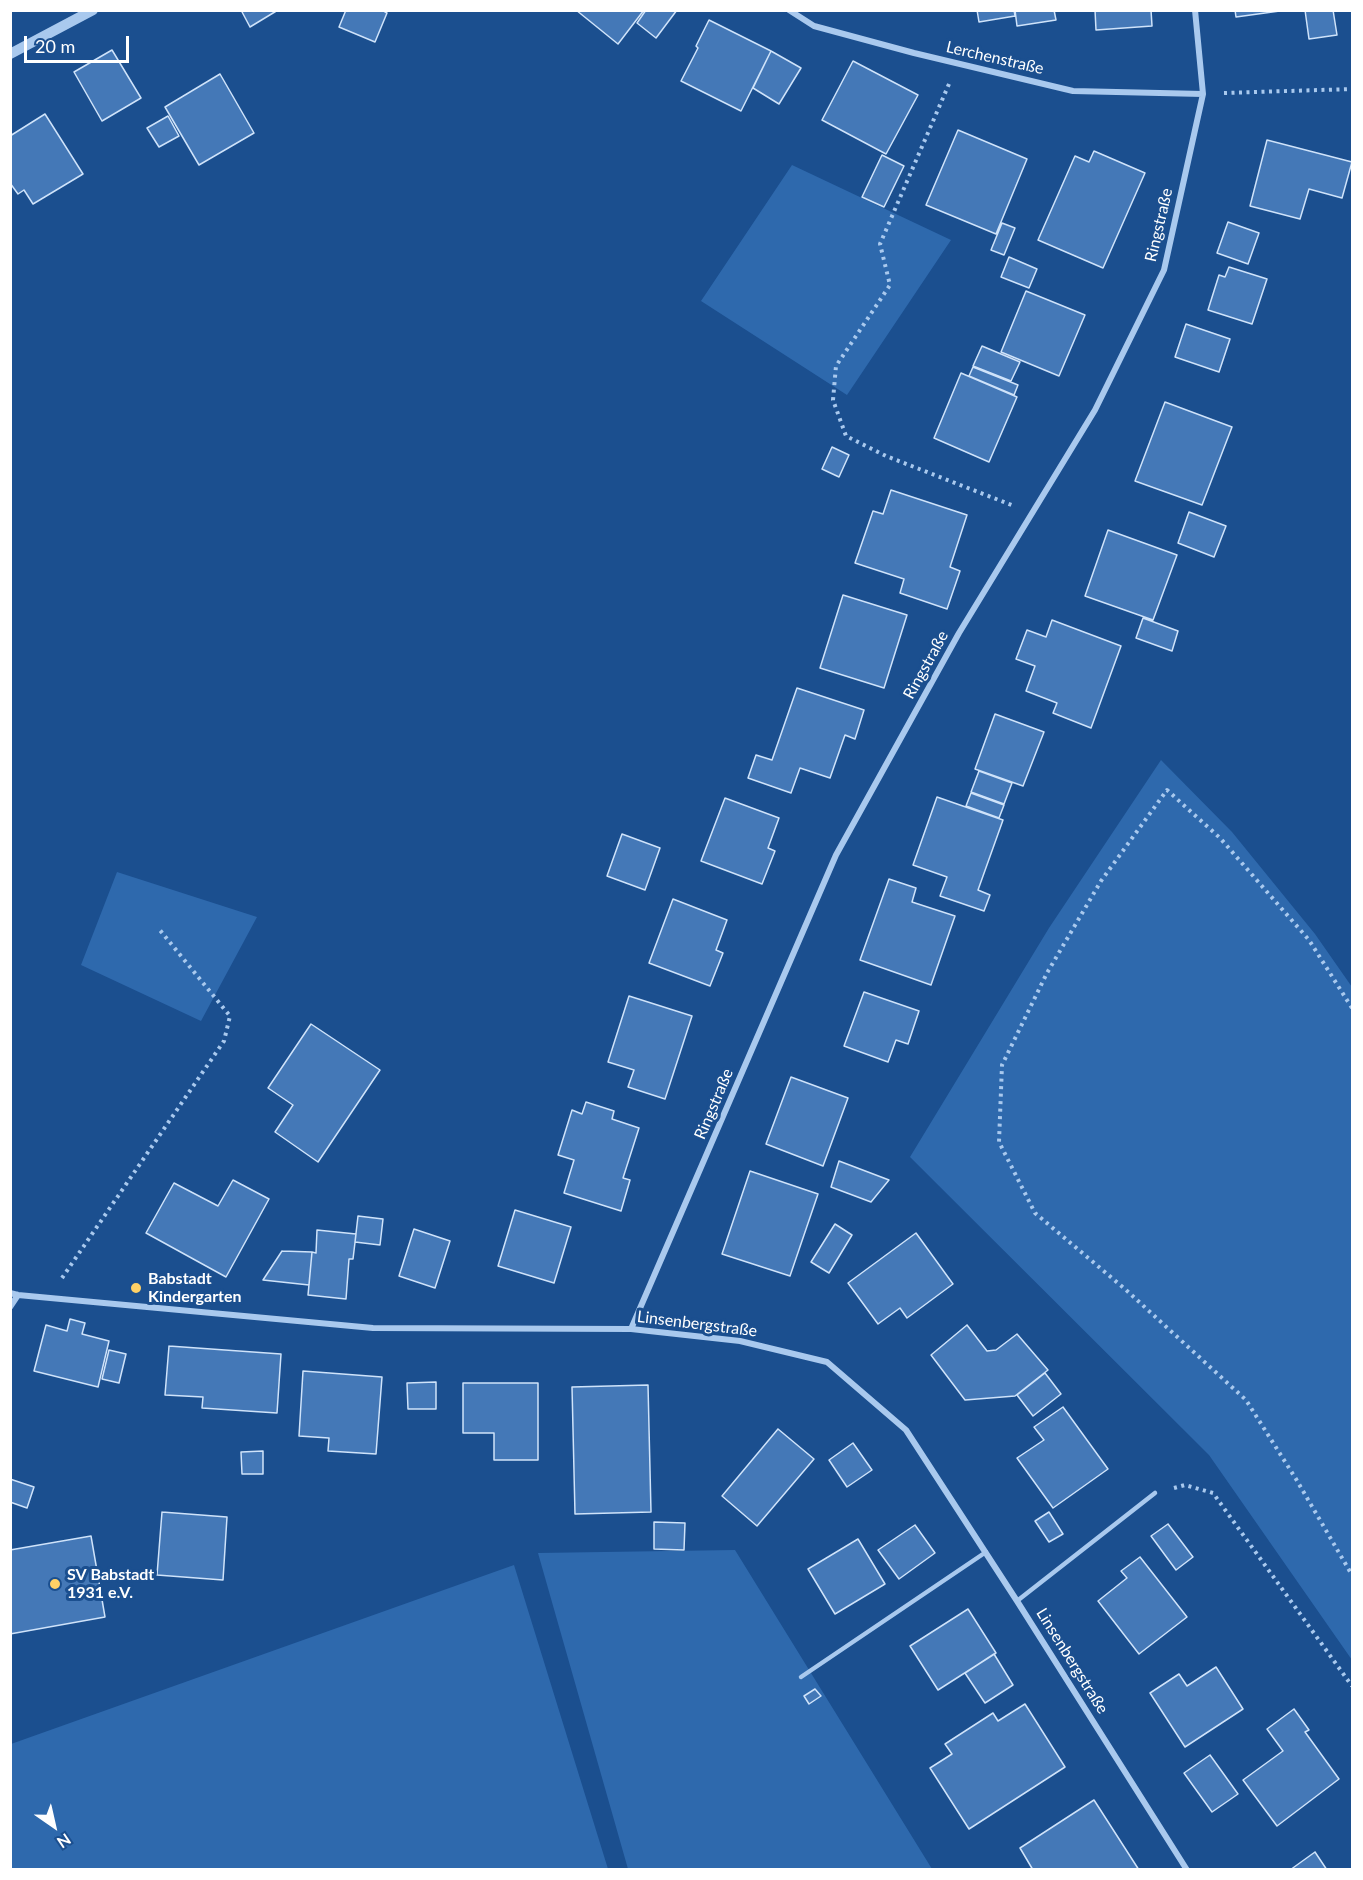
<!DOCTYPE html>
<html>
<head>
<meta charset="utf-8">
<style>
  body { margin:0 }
  #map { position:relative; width:1363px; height:1880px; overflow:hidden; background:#1b4f8f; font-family:Lato,sans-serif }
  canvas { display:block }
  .frame { position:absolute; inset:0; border:12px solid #fff; pointer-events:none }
  .north { position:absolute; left:24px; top:1796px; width:60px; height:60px; -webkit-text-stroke:4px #1b4f8f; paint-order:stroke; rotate:146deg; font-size:16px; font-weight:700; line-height:24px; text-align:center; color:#fff }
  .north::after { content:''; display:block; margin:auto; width:21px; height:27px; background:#fff; clip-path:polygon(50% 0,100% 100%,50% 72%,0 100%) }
  .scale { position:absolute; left:24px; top:36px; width:105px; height:27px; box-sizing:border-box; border:3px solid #fff; border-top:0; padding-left:8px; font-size:18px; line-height:21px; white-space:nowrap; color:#fff; -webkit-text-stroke:4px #1b4f8f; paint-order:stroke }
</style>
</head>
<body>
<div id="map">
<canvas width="1363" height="1880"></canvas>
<div class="frame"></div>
<div class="north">N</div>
<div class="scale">20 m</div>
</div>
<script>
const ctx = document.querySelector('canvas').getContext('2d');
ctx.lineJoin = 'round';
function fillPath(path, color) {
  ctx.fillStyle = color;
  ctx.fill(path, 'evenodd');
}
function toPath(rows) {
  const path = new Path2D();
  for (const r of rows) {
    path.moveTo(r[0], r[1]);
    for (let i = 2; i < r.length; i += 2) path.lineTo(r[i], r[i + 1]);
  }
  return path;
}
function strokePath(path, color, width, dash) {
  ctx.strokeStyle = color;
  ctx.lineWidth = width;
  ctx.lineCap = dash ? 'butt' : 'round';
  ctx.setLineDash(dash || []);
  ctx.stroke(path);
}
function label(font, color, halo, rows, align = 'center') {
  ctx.font = font + ' Lato,sans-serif';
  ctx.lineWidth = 6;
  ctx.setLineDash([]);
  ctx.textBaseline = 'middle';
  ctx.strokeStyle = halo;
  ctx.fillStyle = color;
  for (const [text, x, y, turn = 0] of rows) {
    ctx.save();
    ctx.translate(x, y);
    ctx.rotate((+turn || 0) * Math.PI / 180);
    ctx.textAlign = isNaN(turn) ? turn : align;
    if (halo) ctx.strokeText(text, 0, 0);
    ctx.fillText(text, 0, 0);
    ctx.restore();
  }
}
fillPath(toPath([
  [792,165,951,240,847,395,701,301],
  [1161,760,1232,832,1315,934,1352,987,1352,1660,1209,1455,910,1157,1049,928],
  [117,872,257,917,201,1021,81,965],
  [735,1550,932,1869,628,1869,538,1553],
  [514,1565,608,1869,11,1869,11,1744]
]), '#2e69ad');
const building = toPath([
  [241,10,278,10,250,27,241,10],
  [346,10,382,10,387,13,375,42,339,27,346,10],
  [576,10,644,10,618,44,576,10],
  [646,10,677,10,656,38,637,23,646,10],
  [977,10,1014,10,1015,16,979,22,977,10],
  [1015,10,1054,10,1056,20,1017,26,1015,10],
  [1095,10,1151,10,1152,26,1096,30,1095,10],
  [1235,10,1287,10,1236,17,1235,10],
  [1305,10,1333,10,1337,35,1309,39,1305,10],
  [709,20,771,51,741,111,681,81,698,48,696,46,709,20],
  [112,50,141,98,102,121,74,72,112,50],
  [771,51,801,68,779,104,753,88,771,51],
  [853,61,918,95,886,154,822,120,853,61],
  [220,74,254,133,199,165,165,107,220,74],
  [45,114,83,174,33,204,24,190,18,194,10,183,10,136,45,114],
  [168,116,179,136,159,147,147,128,168,116],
  [958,130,1027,159,996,234,926,205,958,130],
  [1267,140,1352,162,1342,198,1309,189,1300,219,1250,206,1267,140],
  [1094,151,1145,173,1103,268,1038,240,1075,156,1089,162,1094,151],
  [882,155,904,166,884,207,862,197,882,155],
  [1228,222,1259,233,1248,264,1217,253,1228,222],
  [1002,223,1015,228,1004,255,991,250,1002,223],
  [1009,257,1037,269,1029,288,1001,277,1009,257],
  [1229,267,1267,279,1252,324,1208,310,1219,275,1225,277,1229,267],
  [1026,291,1085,315,1059,376,1001,352,1026,291],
  [1186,324,1230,339,1219,372,1175,357,1186,324],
  [982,346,1020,362,1011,381,973,366,982,346],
  [973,367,1018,385,1014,395,969,376,973,367],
  [961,373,1017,397,989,462,934,438,961,373],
  [1165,402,1232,427,1202,505,1135,481,1165,402],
  [832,447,849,455,839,477,822,469,832,447],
  [891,490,967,515,950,567,960,571,947,609,900,593,904,579,855,563,873,511,883,514,891,490],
  [1189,512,1226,526,1214,557,1178,543,1189,512],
  [1108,530,1177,555,1153,620,1085,596,1108,530],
  [843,595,907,615,884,688,820,668,843,595],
  [1143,618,1178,631,1172,651,1136,638,1143,618],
  [1052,620,1121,646,1091,728,1053,713,1057,703,1026,691,1035,666,1016,659,1027,630,1046,637,1052,620],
  [797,688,864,710,855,739,845,735,830,778,800,768,791,793,748,778,756,755,772,760,797,688],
  [995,714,1044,732,1023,786,975,769,995,714],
  [979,771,1012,783,1004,804,971,792,979,771],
  [971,793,1004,805,999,818,966,806,971,793],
  [937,797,1003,820,978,890,990,895,984,911,940,896,947,877,913,865,937,797],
  [725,798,779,818,768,848,775,851,762,884,701,861,725,798],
  [622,834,660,848,645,890,607,876,622,834],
  [889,879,916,888,912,902,955,916,931,985,860,960,889,879],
  [673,899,727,920,716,950,723,953,710,986,649,963,673,899],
  [864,992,919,1011,908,1044,896,1040,888,1062,844,1046,864,992],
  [629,996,692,1016,665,1099,628,1087,634,1070,608,1062,629,996],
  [311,1024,380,1070,318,1162,275,1132,293,1105,268,1088,311,1024],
  [791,1077,848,1098,823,1166,766,1144,791,1077],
  [586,1102,614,1111,612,1119,639,1128,623,1178,630,1180,621,1211,564,1193,574,1160,558,1155,572,1110,582,1114,586,1102],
  [839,1161,889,1180,871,1202,831,1187,839,1161],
  [750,1171,818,1194,790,1276,722,1254,750,1171],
  [233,1180,269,1199,226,1277,146,1233,174,1183,218,1206,233,1180],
  [515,1210,571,1227,554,1283,498,1266,515,1210],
  [358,1216,383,1219,380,1245,355,1242,358,1216],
  [835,1224,852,1235,829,1273,811,1262,835,1224],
  [414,1229,450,1241,435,1288,399,1276,414,1229],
  [317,1230,356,1234,353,1259,349,1259,346,1299,308,1295,312,1252,316,1253,317,1230],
  [916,1233,953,1284,907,1318,900,1308,878,1324,848,1283,916,1233],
  [282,1251,312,1252,309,1285,263,1280,282,1251],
  [70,1319,85,1323,82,1334,109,1341,98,1387,34,1371,46,1325,67,1331,70,1319],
  [967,1325,987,1351,996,1350,1017,1334,1048,1370,1015,1396,965,1400,931,1355,967,1325],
  [169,1346,281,1354,277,1413,202,1408,203,1397,165,1395,169,1346],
  [109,1350,126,1354,119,1383,102,1379,109,1350],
  [303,1371,382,1377,376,1454,328,1451,329,1438,299,1436,303,1371],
  [1045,1373,1061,1394,1033,1416,1017,1395,1045,1373],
  [436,1382,436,1409,408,1409,407,1383,436,1382],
  [463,1383,538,1383,538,1460,494,1460,494,1433,463,1433,463,1383],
  [648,1385,651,1512,575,1514,572,1387,648,1385],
  [1063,1407,1108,1469,1053,1508,1017,1458,1044,1440,1034,1427,1063,1407],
  [778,1429,814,1459,757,1526,722,1496,778,1429],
  [853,1443,872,1470,847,1487,829,1460,853,1443],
  [263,1451,263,1474,242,1474,241,1452,263,1451],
  [10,1479,34,1487,27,1508,10,1502,10,1479],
  [162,1512,227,1517,223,1580,157,1575,162,1512],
  [1049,1512,1063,1534,1049,1542,1035,1521,1049,1512],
  [654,1522,685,1523,684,1550,654,1549,654,1522],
  [1168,1524,1193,1557,1176,1570,1151,1536,1168,1524],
  [915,1525,935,1553,899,1579,878,1550,915,1525],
  [91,1536,105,1617,10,1634,10,1550,91,1536],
  [858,1539,885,1584,835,1614,808,1569,858,1539],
  [1140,1557,1187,1617,1139,1654,1098,1601,1127,1578,1121,1571,1140,1557],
  [968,1609,996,1653,938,1690,910,1646,968,1609],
  [994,1654,1013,1685,985,1703,965,1673,994,1654],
  [1216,1667,1243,1709,1185,1747,1150,1693,1179,1674,1187,1686,1216,1667],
  [815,1689,821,1696,809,1704,804,1696,815,1689],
  [1025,1704,1065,1767,969,1829,930,1768,952,1754,945,1744,993,1713,998,1721,1025,1704],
  [1294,1709,1309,1730,1305,1732,1339,1779,1277,1826,1243,1780,1283,1751,1267,1729,1294,1709],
  [1210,1755,1238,1794,1212,1812,1184,1773,1210,1755],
  [1094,1800,1139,1870,1033,1870,1020,1848,1094,1800],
  [1315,1852,1327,1870,1290,1870,1315,1852]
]);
fillPath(building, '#4478b7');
strokePath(building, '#cfe3fa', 1.5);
strokePath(toPath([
  [949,84,880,244,890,285,836,366,833,400,846,436,886,456,1014,506],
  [1224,93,1352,89],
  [1352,1008,1309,940,1220,838,1167,790,1101,881,1047,973,1002,1065,999,1142,1035,1213,1125,1289,1246,1400,1296,1479,1352,1575],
  [62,1278,224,1041,230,1016,159,929],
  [1174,1488,1185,1485,1213,1493,1352,1686]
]), '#a9c9ee', 4, [3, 4.5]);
strokePath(toPath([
  [1017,1601,1155,1493],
  [801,1677,986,1552]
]), '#a9c9ee', 4.5);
strokePath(toPath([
  [789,10,814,26,914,53,1073,91,1203,94],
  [10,1293,18,1295,373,1328,631,1329,740,1341,827,1362,906,1430,1017,1601,1187,1870],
  [10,1307,18,1295],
  [631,1329,836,855,959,633,1095,410,1164,270,1203,94,1195,10]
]), '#a9c9ee', 6);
strokePath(toPath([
  [10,54,93,10]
]), '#a9c9ee', 10);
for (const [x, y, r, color] of [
  [136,1288,6,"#ffd166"],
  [55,1584,6,"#ffd166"]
]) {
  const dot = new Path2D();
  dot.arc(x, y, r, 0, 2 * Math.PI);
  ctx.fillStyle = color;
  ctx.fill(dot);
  strokePath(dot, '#1b4f8f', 2);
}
label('16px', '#fff', '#1b4f8f', [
  ["Lerchenstraße",995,58,13],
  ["Ringstraße",1159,225,-77],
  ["Ringstraße",926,665,-61],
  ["Ringstraße",714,1104,-67],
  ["Linsenbergstraße",697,1324,7],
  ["Linsenbergstraße",1072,1661,58]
]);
label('bold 16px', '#fff', '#1b4f8f', [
  ["Babstadt",148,1279],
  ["Kindergarten",148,1297],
  ["SV Babstadt",67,1575],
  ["1931 e.V.",67,1593]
], 'left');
</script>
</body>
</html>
